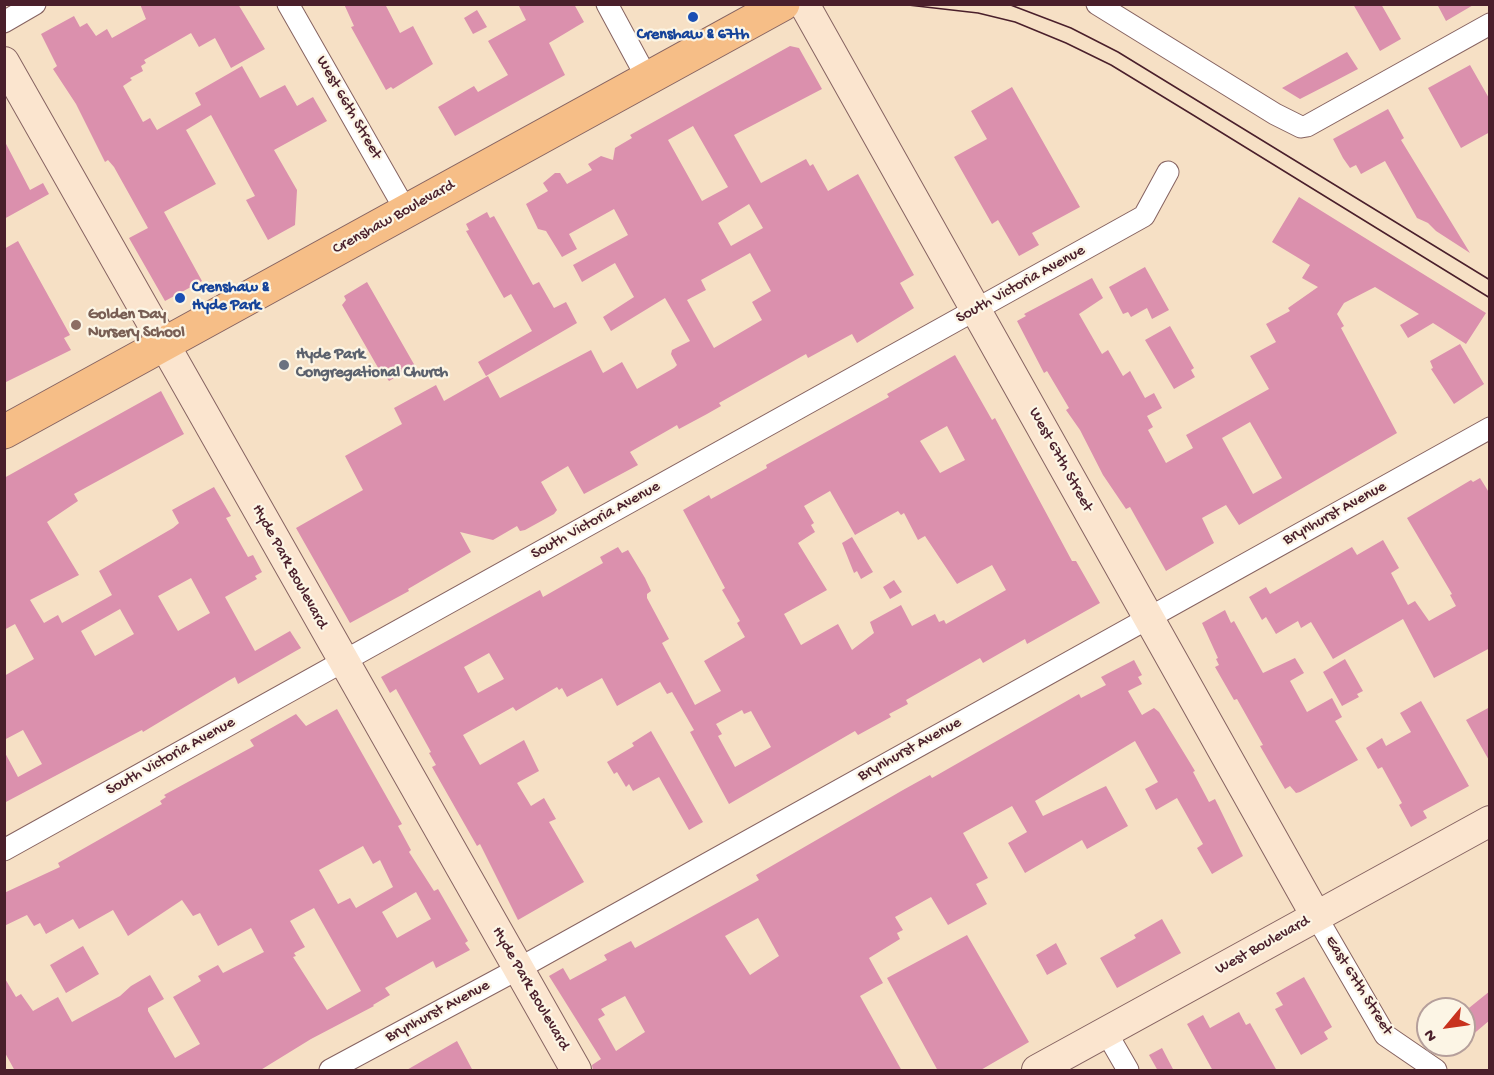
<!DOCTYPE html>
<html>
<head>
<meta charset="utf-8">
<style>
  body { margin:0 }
  #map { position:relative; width:1494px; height:1075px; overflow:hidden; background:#f6e0c5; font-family:"Gochi Hand",sans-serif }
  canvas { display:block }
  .frame { position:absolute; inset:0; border:6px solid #4a1f2b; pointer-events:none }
  .north { position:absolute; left:1416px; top:997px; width:60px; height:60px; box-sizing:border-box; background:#fcf5e5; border:2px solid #b59f9b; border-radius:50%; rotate:241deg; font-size:16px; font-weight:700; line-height:24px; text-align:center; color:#4a1f2b }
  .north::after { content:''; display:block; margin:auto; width:21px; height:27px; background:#c8321e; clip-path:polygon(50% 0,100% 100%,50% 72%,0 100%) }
</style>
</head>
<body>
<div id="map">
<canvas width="1494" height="1075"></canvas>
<div class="frame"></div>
<div class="north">N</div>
</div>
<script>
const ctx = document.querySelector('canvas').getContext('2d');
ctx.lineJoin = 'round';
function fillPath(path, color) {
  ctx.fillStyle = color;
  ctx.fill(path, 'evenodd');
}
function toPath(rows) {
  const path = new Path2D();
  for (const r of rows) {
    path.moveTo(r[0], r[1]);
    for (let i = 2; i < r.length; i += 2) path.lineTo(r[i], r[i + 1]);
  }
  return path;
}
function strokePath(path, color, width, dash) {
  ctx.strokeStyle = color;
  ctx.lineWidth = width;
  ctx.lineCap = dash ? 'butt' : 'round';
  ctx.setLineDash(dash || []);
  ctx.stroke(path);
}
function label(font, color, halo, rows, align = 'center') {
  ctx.font = font + ' "Gochi Hand",sans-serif';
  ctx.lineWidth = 4.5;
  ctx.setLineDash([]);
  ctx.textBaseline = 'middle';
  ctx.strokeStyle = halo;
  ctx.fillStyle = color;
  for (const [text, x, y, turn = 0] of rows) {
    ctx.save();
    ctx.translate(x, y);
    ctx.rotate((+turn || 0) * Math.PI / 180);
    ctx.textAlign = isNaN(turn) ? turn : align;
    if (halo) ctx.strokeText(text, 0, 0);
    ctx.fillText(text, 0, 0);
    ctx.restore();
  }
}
fillPath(toPath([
  [140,4,238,4,265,49,231,68,215,38,199,47,191,33,144,60,146,63,141,66,143,71,130,78,132,80,123,86,143,122,150,118,157,130,201,105,195,93,242,66,260,98,285,85,297,106,313,97,327,121,274,150,297,190,295,225,268,240,246,200,255,196,211,115,186,130,216,184,164,212,202,281,165,301,129,238,148,228,114,167,108,160,105,162,76,104,53,69,57,66,41,34,74,16,80,27,87,23,96,36,107,29,112,38,146,19],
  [344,4,385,4,400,33,413,26,433,64,393,89,391,87,386,90,351,27,354,26],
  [518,4,574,4,584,22,549,43,565,75,455,136,438,107,474,86,478,92,508,75,488,41,526,20],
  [1353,4,1381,4,1401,39,1380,51],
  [1437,4,1475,4,1446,21],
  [477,10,487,27,473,34,464,18],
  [790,46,799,48,822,89,734,135,761,183,806,159,810,166,813,164,828,191,858,174,914,275,900,283,914,308,857,343,852,334,808,358,806,354,719,403,721,406,707,414,679,429,677,425,672,428,630,452,638,465,584,494,568,466,541,482,557,510,554,514,525,530,520,531,517,526,493,540,460,532,471,552,408,589,409,591,350,623,296,528,363,490,345,456,402,424,394,408,436,385,444,401,488,376,500,398,591,350,603,373,622,362,637,389,674,368,677,365,671,354,672,350,690,341,665,298,611,331,603,317,634,297,615,263,582,282,573,265,628,235,614,209,569,234,577,249,562,257,546,231,538,229,526,204,548,191,543,183,555,173,560,173,567,184,592,170,588,164,601,156,613,160,615,148,632,138,630,135],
  [693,126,728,187,702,201,668,140],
  [749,204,763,228,731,246,718,223],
  [750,253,771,291,752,302,762,320,714,348,687,300,706,290,701,280],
  [1347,52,1358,69,1337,80,1300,99,1282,88],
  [1470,65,1490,100,1490,132,1461,148,1428,88],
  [1012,87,1080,207,1032,233,1039,245,1019,256,998,220,992,224,954,157,987,139,971,111],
  [1388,109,1404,138,1401,140,1470,253,1436,231,1428,223,1417,218,1385,161,1361,174,1356,165,1350,168,1343,158,1333,139],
  [4,140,30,190,43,183,49,194,4,219],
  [1299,197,1486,313,1466,344,1433,323,1408,338,1400,325,1419,314,1375,287,1344,303,1337,314,1344,326,1341,328,1397,433,1239,525,1226,505,1202,518,1214,543,1166,571,1130,507,1126,509,1103,475,1080,430,1066,410,1069,408,1047,371,1044,373,1017,321,1026,316,1024,314,1092,278,1103,298,1079,314,1102,354,1108,350,1123,376,1130,371,1145,398,1154,393,1162,408,1147,416,1153,427,1148,430,1166,463,1193,448,1186,435,1269,389,1250,356,1276,342,1266,324,1290,311,1288,308,1318,287,1302,278,1310,265,1272,242],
  [1250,422,1282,478,1253,494,1222,438],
  [487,212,490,218,494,216,533,285,539,282,554,308,566,302,577,323,486,376,478,362,532,331,511,294,504,298,466,231,469,230,466,224],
  [18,241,70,335,64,338,71,350,4,383,4,249],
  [1145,267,1169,310,1152,319,1147,308,1131,317,1128,312,1123,314,1109,287],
  [367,282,415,366,389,381,386,377,384,378,342,305,346,300,344,296],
  [1170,326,1194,368,1191,370,1195,377,1174,389,1145,340],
  [1460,344,1484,384,1454,404,1431,369,1433,368,1430,361],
  [955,355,992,420,995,418,1072,561,1076,561,1100,603,1027,644,1025,639,983,663,980,658,906,700,908,704,889,714,891,717,858,735,855,731,729,804,690,732,694,730,672,692,667,694,660,682,617,706,602,678,567,697,562,688,559,690,557,687,516,711,513,707,463,735,480,765,524,740,539,771,517,783,531,806,544,798,556,819,549,822,584,882,518,920,480,844,477,846,432,767,436,765,429,753,431,752,396,689,390,693,381,677,540,590,543,597,603,563,600,557,618,547,622,553,628,550,645,578,651,591,647,594,647,598,669,639,662,643,695,705,721,691,704,661,745,637,737,623,740,621,722,590,725,588,683,510,709,495,711,499,767,468,766,465,889,397,887,394],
  [947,426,965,460,940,473,920,441],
  [830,491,855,535,898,511,901,515,904,513,918,540,925,536,957,584,992,565,1006,590,946,624,944,620,939,622,935,614,912,626,901,605,870,622,874,633,852,650,838,624,801,645,784,614,827,590,798,543,815,532,811,525,814,523,804,506],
  [489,653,504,679,478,693,464,667],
  [742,710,744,714,751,711,771,747,735,767,718,736,722,734,716,724],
  [161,391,184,434,74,494,78,501,47,522,79,575,30,600,44,623,58,615,62,623,112,595,99,571,173,528,179,523,172,510,214,487,231,516,226,518,248,557,253,555,262,572,255,576,257,579,225,597,255,651,290,631,301,648,238,684,235,677,228,681,143,732,142,730,4,803,4,751,18,777,42,764,23,730,4,740,4,676,34,659,15,624,4,630,4,478],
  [191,578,210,613,178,631,158,596],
  [120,609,134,634,95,656,81,631],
  [1480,478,1490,494,1490,648,1434,678,1403,619,1333,659,1311,622,1301,628,1298,621,1276,634,1266,617,1262,620,1249,597,1266,587,1270,594,1352,547,1357,555,1383,540,1399,568,1391,573,1408,605,1415,601,1429,621,1456,606,1450,595,1452,594,1407,518,1471,480,1473,482],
  [852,537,873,572,861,579,857,571,854,573,842,543],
  [894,580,902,592,890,599,883,587],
  [1225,610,1231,623,1234,621,1263,673,1295,658,1304,673,1290,681,1307,712,1332,698,1342,717,1335,721,1358,760,1300,792,1296,793,1290,786,1285,789,1260,746,1263,745,1237,699,1234,700,1215,667,1219,665,1216,659,1218,658,1202,623],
  [1345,659,1363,691,1357,694,1359,697,1342,706,1323,672],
  [1134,660,1142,675,1138,677,1142,684,1128,691,1142,715,1154,708,1159,712,1195,771,1193,772,1209,802,1215,799,1218,805,1243,856,1212,874,1197,848,1203,844,1177,798,1156,810,1145,789,1158,782,1135,741,1035,801,1043,816,1106,786,1128,826,1087,849,1082,840,1025,873,1008,843,1027,832,1012,806,963,833,988,878,976,884,987,904,948,925,931,897,895,917,903,930,897,933,900,939,869,958,883,983,860,996,902,1071,593,1071,592,1065,601,1059,549,976,563,968,570,980,607,960,604,955,631,941,635,948,670,929,759,880,756,875,903,790,930,775,932,778,1079,694,1081,698,1106,685,1101,677],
  [758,918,779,956,750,975,725,936],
  [625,996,645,1032,616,1051,598,1019,605,1015,601,1009],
  [1421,701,1469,786,1423,811,1427,818,1411,827,1399,805,1402,803,1382,767,1378,769,1366,748,1382,738,1386,746,1411,732,1400,713],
  [1490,707,1490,762,1466,720],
  [337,709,402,824,398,826,411,850,409,852,434,891,438,889,468,941,465,943,470,950,436,968,433,961,385,988,390,995,373,1005,374,1006,311,1039,259,1071,15,1071,4,1051,4,977,16,997,21,994,33,1011,58,997,72,1022,120,996,131,986,150,975,164,999,148,1008,148,1011,175,1058,200,1044,173,997,201,981,198,976,218,965,223,973,264,952,251,928,218,946,200,913,193,916,182,900,128,936,113,910,79,929,73,919,46,934,40,923,34,926,27,915,4,926,4,893,60,867,58,863,162,804,160,801,166,797,164,795,254,746,250,740,296,714,306,726],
  [363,846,373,864,380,860,393,887,356,908,350,898,338,904,319,870],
  [416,892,431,919,397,938,382,912],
  [314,908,361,991,327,1010,293,957,296,956,294,953,305,947,290,921],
  [651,731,703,822,689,830,659,777,633,791,629,784,626,787,617,772,614,774,607,762,634,746,632,743],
  [1162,919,1181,953,1117,988,1100,958,1136,938,1134,935],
  [967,935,1029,1042,979,1071,938,1071,887,978],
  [1056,943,1067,964,1047,975,1036,955],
  [83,946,99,974,66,993,50,965],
  [1304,977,1332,1027,1324,1032,1328,1039,1301,1055,1275,1009,1283,1005,1276,993],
  [1490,991,1490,1020,1464,1042,1464,1012],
  [1239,1012,1246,1025,1250,1023,1277,1071,1213,1071,1187,1024,1203,1015,1210,1028],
  [457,1041,473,1071,405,1071],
  [1162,1048,1174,1071,1158,1071,1149,1055]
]), '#db90ad');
const street = toPath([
  [288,4,406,211],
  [607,4,647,78],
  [1097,4,1275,114,1301,127,1307,126,1490,24],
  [4,22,35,4],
  [4,850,1144,216,1168,172],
  [1316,916,1385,1035,1436,1070],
  [1106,1032,1128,1070],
  [330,1070,518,969,1490,428]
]);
const secondary = toPath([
  [804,4,1316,916],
  [4,62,576,1070],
  [1037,1070,1490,821]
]);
const primary = toPath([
  [4,432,783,4]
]);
strokePath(street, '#866361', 23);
strokePath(secondary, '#866361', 32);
strokePath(primary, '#866361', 35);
strokePath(street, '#fff', 21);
strokePath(secondary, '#fbe5cf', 30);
strokePath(primary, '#f6be87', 33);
strokePath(toPath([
  [1008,4,1071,28,1118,52,1490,280],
  [908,5,978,13,1015,22,1066,43,1111,65,1193,115,1490,298]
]), '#4a1f2b', 1.5);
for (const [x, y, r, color] of [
  [693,17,6,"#1a4fb4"],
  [180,298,6,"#1a4fb4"],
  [76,325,6,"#8d6e63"],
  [284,365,6,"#6b7280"]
]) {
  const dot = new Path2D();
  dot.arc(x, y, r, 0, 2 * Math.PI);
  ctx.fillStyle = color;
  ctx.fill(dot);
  strokePath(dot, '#fcf5e5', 2);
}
label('bold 16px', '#164399', '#fcf5e5', [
  ["Crenshaw & 67th",693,36],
  ["Crenshaw &",192,289,"left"],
  ["Hyde Park",192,307,"left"]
]);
label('16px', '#4a1f2b', '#fcf5e5', [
  ["West 66th Street",348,108,60],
  ["Crenshaw Boulevard",394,218,-29],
  ["South Victoria Avenue",1021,285,-29],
  ["West 67th Street",1060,460,61],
  ["Brynhurst Avenue",1335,514,-29],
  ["South Victoria Avenue",596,521,-29],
  ["Hyde Park Boulevard",289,567,61],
  ["Brynhurst Avenue",910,750,-29],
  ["South Victoria Avenue",171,757,-29],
  ["West Boulevard",1263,946,-29],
  ["East 67th Street",1358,986,58],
  ["Hyde Park Boulevard",530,989,60],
  ["Brynhurst Avenue",438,1012,-28]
]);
label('bold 16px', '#785e54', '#fcf5e5', [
  ["Golden Day",88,316],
  ["Nursery School",88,334]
], 'left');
label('bold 16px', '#5b616d', '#fcf5e5', [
  ["Hyde Park",296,356],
  ["Congregational Church",296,374]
], 'left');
</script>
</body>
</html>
